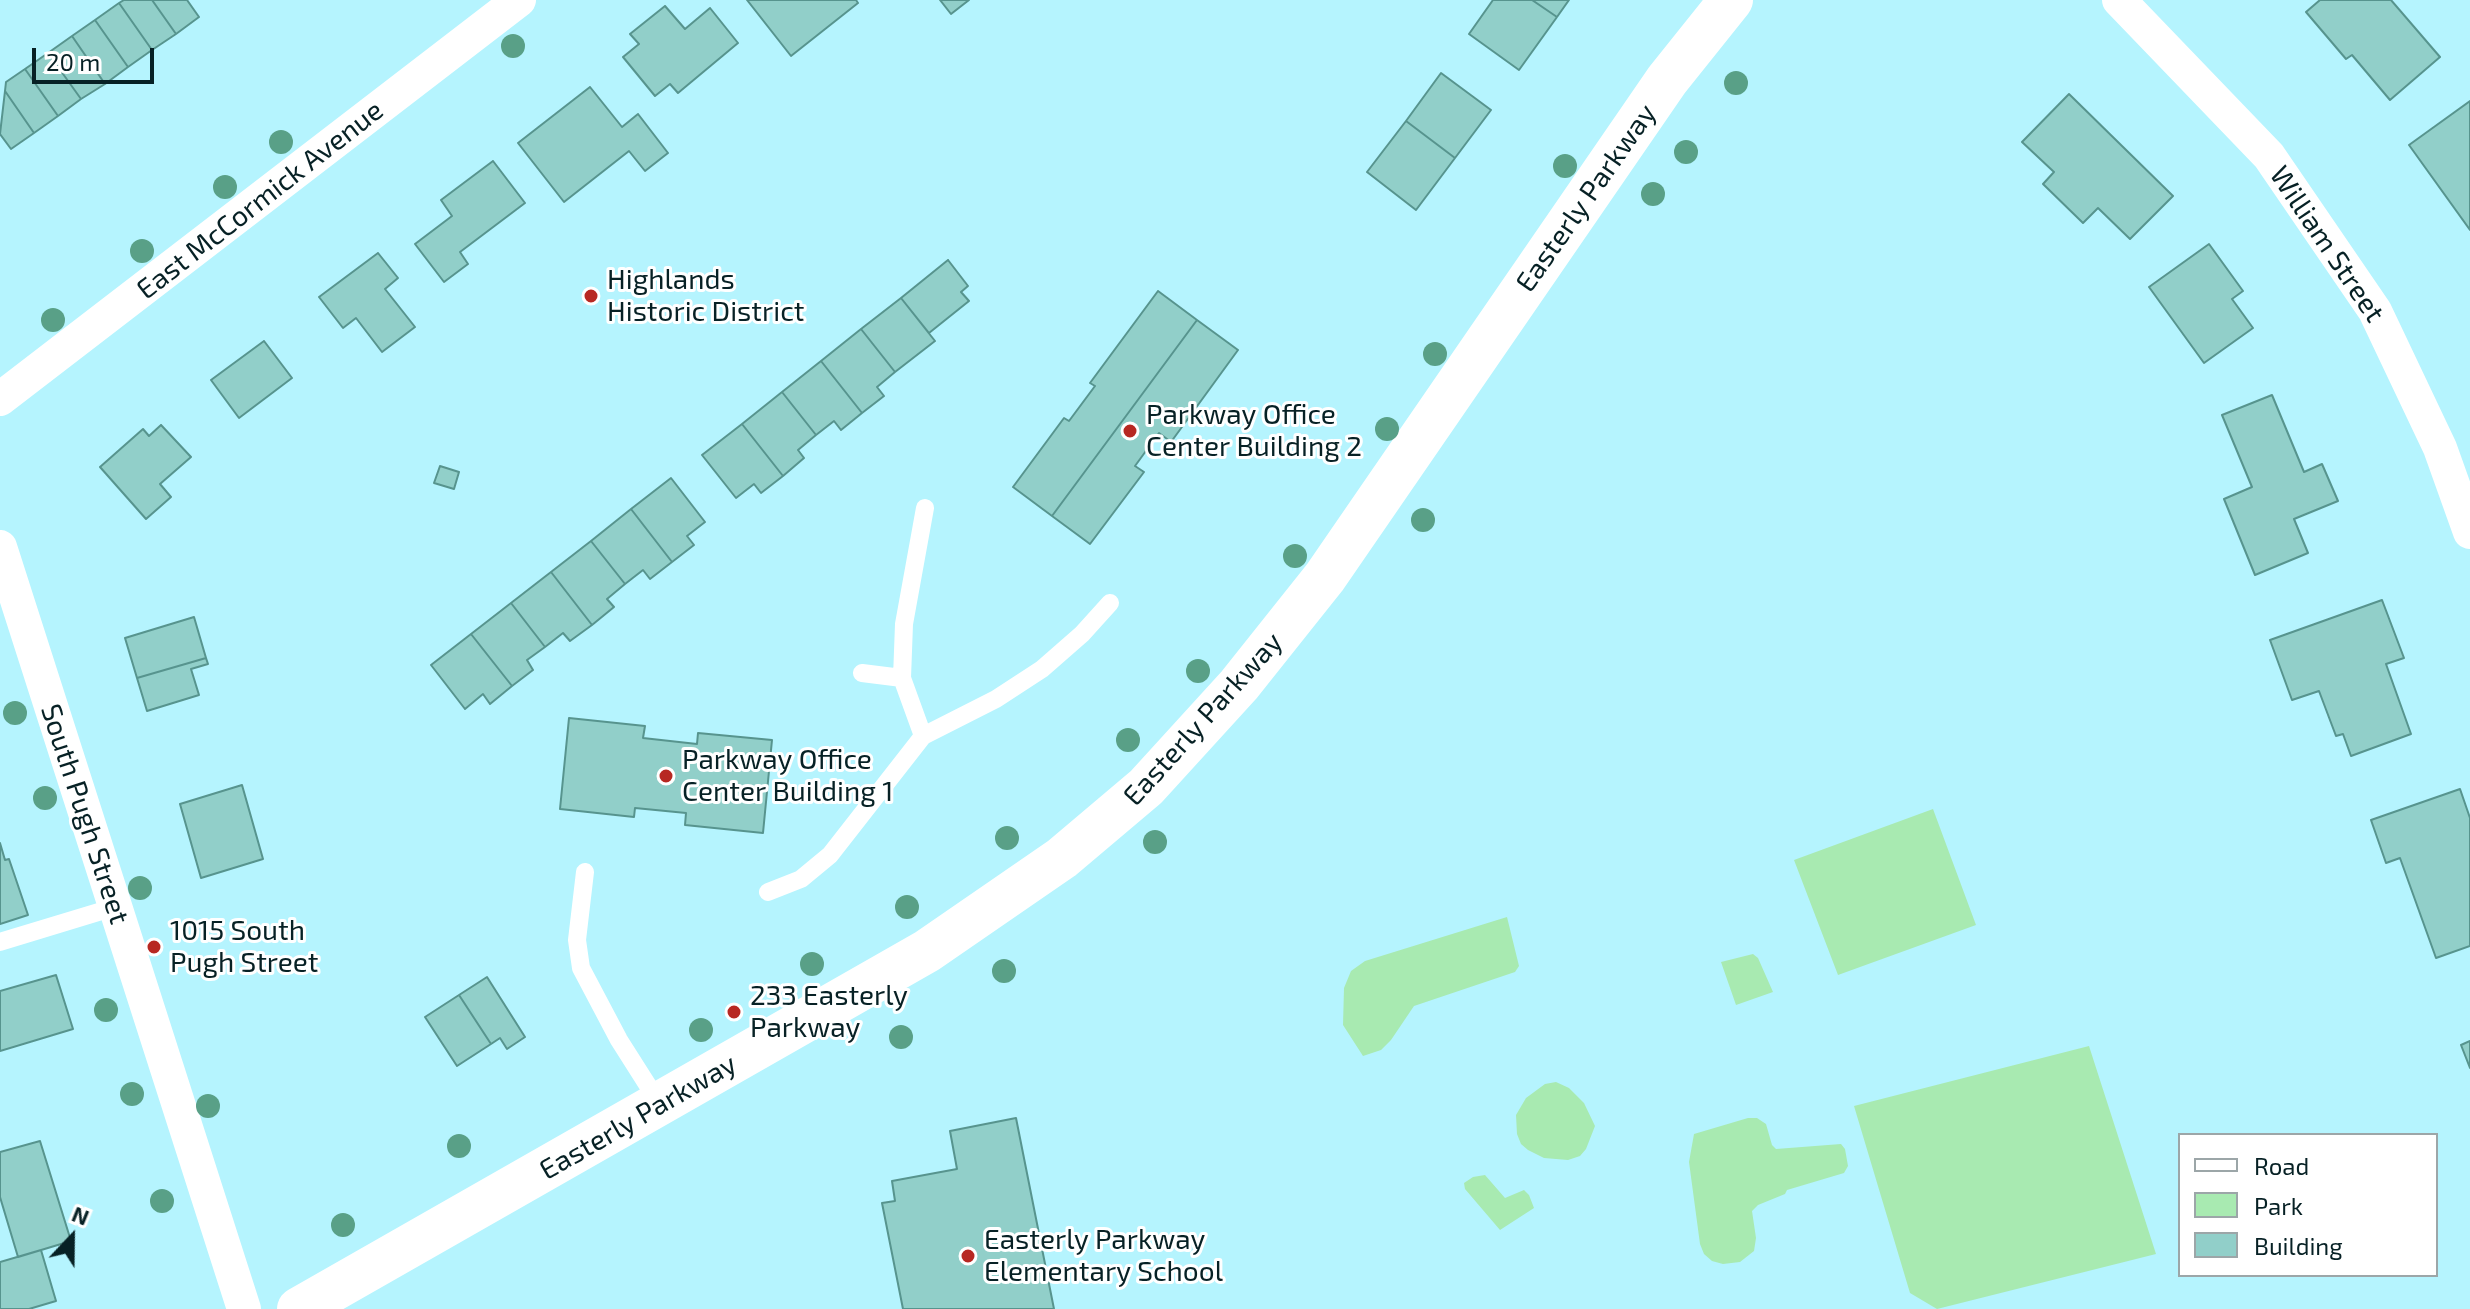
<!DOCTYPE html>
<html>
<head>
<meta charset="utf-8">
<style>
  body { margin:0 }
  #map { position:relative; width:2470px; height:1309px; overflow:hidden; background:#b5f4fe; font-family:"Exo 2",sans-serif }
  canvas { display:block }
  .legend { position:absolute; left:2178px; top:1133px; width:260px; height:144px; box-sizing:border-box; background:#fff; border:2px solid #9ca6a8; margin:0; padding:10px 14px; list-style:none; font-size:24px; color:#072125 }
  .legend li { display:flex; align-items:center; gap:16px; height:40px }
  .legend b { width:40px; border:2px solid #9ca6a8 }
  .north { position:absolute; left:32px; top:1197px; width:80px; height:80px; -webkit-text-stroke:6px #fff; paint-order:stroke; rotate:22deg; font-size:22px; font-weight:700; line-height:32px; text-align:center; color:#072125 }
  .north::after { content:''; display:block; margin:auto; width:28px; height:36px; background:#072125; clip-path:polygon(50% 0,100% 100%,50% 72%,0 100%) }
  .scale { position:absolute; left:32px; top:48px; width:122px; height:36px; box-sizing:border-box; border:4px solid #072125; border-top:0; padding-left:10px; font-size:24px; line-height:28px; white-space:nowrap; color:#072125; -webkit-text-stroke:6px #fff; paint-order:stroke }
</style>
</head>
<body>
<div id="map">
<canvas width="2470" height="1309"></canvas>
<ul class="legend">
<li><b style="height:10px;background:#fff"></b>Road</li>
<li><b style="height:22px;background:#a8eab1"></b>Park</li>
<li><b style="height:22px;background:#91cfc9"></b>Building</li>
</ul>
<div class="north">N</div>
<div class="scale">20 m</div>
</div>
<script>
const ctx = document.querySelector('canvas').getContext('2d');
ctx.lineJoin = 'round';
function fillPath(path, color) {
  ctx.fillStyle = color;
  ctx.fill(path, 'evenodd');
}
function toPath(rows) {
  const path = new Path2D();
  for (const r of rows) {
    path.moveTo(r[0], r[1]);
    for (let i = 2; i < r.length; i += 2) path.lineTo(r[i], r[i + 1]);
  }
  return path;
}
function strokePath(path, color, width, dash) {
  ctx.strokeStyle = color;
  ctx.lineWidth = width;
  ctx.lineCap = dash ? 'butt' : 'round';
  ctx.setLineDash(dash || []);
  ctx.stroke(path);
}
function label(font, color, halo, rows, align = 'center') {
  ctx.font = font + ' "Exo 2",sans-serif';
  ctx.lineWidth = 6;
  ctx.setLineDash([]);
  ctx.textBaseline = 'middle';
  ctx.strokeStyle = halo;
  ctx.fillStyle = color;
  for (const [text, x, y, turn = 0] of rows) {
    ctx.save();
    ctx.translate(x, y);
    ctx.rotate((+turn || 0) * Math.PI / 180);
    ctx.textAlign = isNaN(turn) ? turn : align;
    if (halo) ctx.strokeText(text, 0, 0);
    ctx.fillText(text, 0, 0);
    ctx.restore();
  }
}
fillPath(toPath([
  [1933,809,1976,925,1838,975,1794,860],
  [1507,917,1519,966,1515,972,1414,1006,1391,1040,1381,1050,1363,1056,1343,1025,1344,988,1351,971,1365,961],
  [1753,954,1758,958,1773,992,1736,1005,1721,962],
  [2089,1046,2156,1254,1937,1309,1910,1293,1854,1106],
  [1556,1082,1569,1088,1584,1103,1595,1126,1586,1149,1580,1156,1568,1160,1544,1158,1528,1150,1521,1144,1517,1134,1516,1115,1526,1098,1545,1084],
  [1748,1118,1757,1118,1766,1124,1772,1145,1776,1149,1841,1144,1845,1149,1848,1166,1844,1173,1787,1190,1785,1194,1758,1205,1752,1211,1756,1238,1754,1251,1740,1262,1723,1264,1712,1261,1704,1254,1700,1244,1689,1162,1694,1134],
  [1485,1175,1505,1198,1524,1190,1529,1195,1534,1208,1500,1230,1465,1189,1464,1183,1473,1177]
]), '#a8eab1');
const building = toPath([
  [124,0,152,0,176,34,152,50,119,3,124,0],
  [152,0,187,0,199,17,176,34,152,0],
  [747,0,856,0,858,3,791,56,747,0],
  [940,0,969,0,951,14,940,0],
  [1493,0,1532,0,1557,17,1519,70,1469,34,1493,0],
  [1532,0,1569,0,1557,17,1532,0],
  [2320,0,2391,0,2440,57,2390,100,2352,55,2346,59,2306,12,2320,0],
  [119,3,152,50,128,67,95,20,119,3],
  [665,6,685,29,710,8,738,43,678,93,670,84,655,96,623,57,639,44,630,34,665,6],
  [95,20,128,67,105,84,72,36,95,20],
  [72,36,105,84,81,99,48,53,72,36],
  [48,53,81,99,58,116,25,69,48,53],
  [25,69,58,116,34,133,5,91,6,82,25,69],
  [1441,73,1491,110,1455,158,1406,121,1441,73],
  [590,87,622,127,638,114,668,153,645,171,629,151,564,202,518,143,590,87],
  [5,91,34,133,11,149,0,134,5,91],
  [2069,94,2173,196,2130,239,2098,208,2083,223,2043,184,2054,172,2022,142,2069,94],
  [2470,101,2470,230,2409,145,2470,101],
  [1406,121,1455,158,1416,210,1367,172,1406,121],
  [493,161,525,203,460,252,468,264,444,282,415,244,452,216,441,200,493,161],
  [2209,244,2243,291,2232,299,2253,328,2204,363,2149,287,2209,244],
  [378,253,398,278,385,289,415,327,382,352,356,318,343,328,319,297,378,253],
  [948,260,968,286,961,292,969,301,929,333,901,298,948,260],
  [1158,291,1197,320,1052,516,1013,487,1064,418,1069,421,1095,386,1090,383,1158,291],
  [901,298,935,341,895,372,861,329,901,298],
  [1197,320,1238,350,1171,442,1159,433,1135,466,1144,472,1090,544,1052,516,1197,320],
  [861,329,895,372,877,387,884,396,862,413,821,361,861,329],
  [264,341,292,378,239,418,211,380,264,341],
  [821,361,862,413,841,430,834,421,816,435,782,392,821,361],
  [782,392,816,435,798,450,804,458,783,476,742,424,782,392],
  [2272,395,2304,472,2322,464,2338,501,2294,519,2308,553,2255,575,2224,499,2252,487,2222,415,2272,395],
  [742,424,783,476,761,493,754,484,736,498,702,455,742,424],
  [161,425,191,457,160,484,171,497,146,519,100,467,143,429,149,436,161,425],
  [440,466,459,472,454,489,434,483,440,466],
  [671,478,705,522,687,536,694,545,672,562,631,509,671,478],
  [631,509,672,562,650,579,643,570,625,584,591,541,631,509],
  [591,541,625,584,607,599,614,607,592,625,551,572,591,541],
  [551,572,592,625,570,641,563,633,545,647,511,603,551,572],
  [2382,600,2404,658,2386,664,2411,734,2351,756,2343,734,2336,736,2319,691,2292,700,2270,640,2382,600],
  [511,603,545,647,527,660,533,670,512,686,471,634,511,603],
  [194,617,206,658,137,678,125,638,194,617],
  [471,634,512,686,490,704,483,694,465,709,431,665,471,634],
  [206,658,208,664,191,669,199,695,147,711,137,678,206,658],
  [569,718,645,726,643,738,697,744,698,733,772,740,763,833,685,825,686,813,635,808,634,817,560,809,569,718],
  [242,785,263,859,201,878,180,804,242,785],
  [2460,789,2470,818,2470,946,2436,958,2400,858,2386,863,2371,820,2460,789],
  [0,843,5,860,9,859,28,915,0,924,0,843],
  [56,975,73,1029,0,1051,0,991,56,975],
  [487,977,525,1037,507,1049,500,1038,491,1044,459,995,487,977],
  [459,995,491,1044,457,1066,425,1017,459,995],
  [2470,1041,2470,1068,2461,1045,2470,1041],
  [1016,1118,1054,1309,903,1309,882,1203,895,1201,892,1181,957,1169,950,1131,1016,1118],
  [40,1141,71,1241,18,1257,0,1197,0,1152,40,1141],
  [41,1250,56,1301,29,1309,0,1309,0,1262,41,1250]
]);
fillPath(building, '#91cfc9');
strokePath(building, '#57948e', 2);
strokePath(toPath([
  [862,673,902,678],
  [923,736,996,699,1042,669,1082,634,1110,603],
  [585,872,577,940,581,968,619,1040,659,1103],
  [768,892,801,879,830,855,923,736,902,678,904,624,925,508],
  [0,942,115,907]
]), '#fff', 18);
strokePath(toPath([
  [2119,0,2269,156,2375,311,2440,448,2470,532],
  [0,399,519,0],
  [0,547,244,1309]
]), '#fff', 34);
strokePath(toPath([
  [299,1309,927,951,1062,858,1146,787,1239,685,1325,577,1667,80,1731,0]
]), '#fff', 44);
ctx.fillStyle = '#59a087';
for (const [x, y] of [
  [513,46],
  [1736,83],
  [281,142],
  [1686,152],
  [1565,166],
  [225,187],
  [1653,194],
  [142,251],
  [53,320],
  [1435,354],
  [1387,429],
  [1423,520],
  [1295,556],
  [1198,671],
  [15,713],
  [1128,740],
  [45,798],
  [1007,838],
  [1155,842],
  [140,888],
  [907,907],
  [812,964],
  [1004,971],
  [106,1010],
  [701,1030],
  [901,1037],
  [132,1094],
  [208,1106],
  [459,1146],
  [162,1201],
  [343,1225]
]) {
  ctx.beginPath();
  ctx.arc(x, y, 12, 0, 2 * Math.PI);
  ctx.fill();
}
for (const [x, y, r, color] of [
  [591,296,8,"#b72822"],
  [1130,431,8,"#b72822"],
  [666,776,8,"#b72822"],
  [154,947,8,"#b72822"],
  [734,1012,8,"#b72822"],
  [968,1256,8,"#b72822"]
]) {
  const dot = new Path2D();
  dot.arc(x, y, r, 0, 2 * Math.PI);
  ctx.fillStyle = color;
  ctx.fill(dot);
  strokePath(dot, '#fff', 3);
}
label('28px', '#072125', '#fff', [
  ["Easterly Parkway",1586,198,-55],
  ["East McCormick Avenue",260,200,-38],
  ["William Street",2327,244,56],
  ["Easterly Parkway",1203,719,-48],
  ["South Pugh Street",85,814,72],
  ["Easterly Parkway",638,1117,-30]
]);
label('28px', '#072125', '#fff', [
  ["Highlands",607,280],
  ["Historic District",607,312],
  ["Parkway Office",1146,415],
  ["Center Building 2",1146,447],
  ["Parkway Office",682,760],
  ["Center Building 1",682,792],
  ["1015 South",170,931],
  ["Pugh Street",170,963],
  ["233 Easterly",750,996],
  ["Parkway",750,1028],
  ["Easterly Parkway",984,1240],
  ["Elementary School",984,1272]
], 'left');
</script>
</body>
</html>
